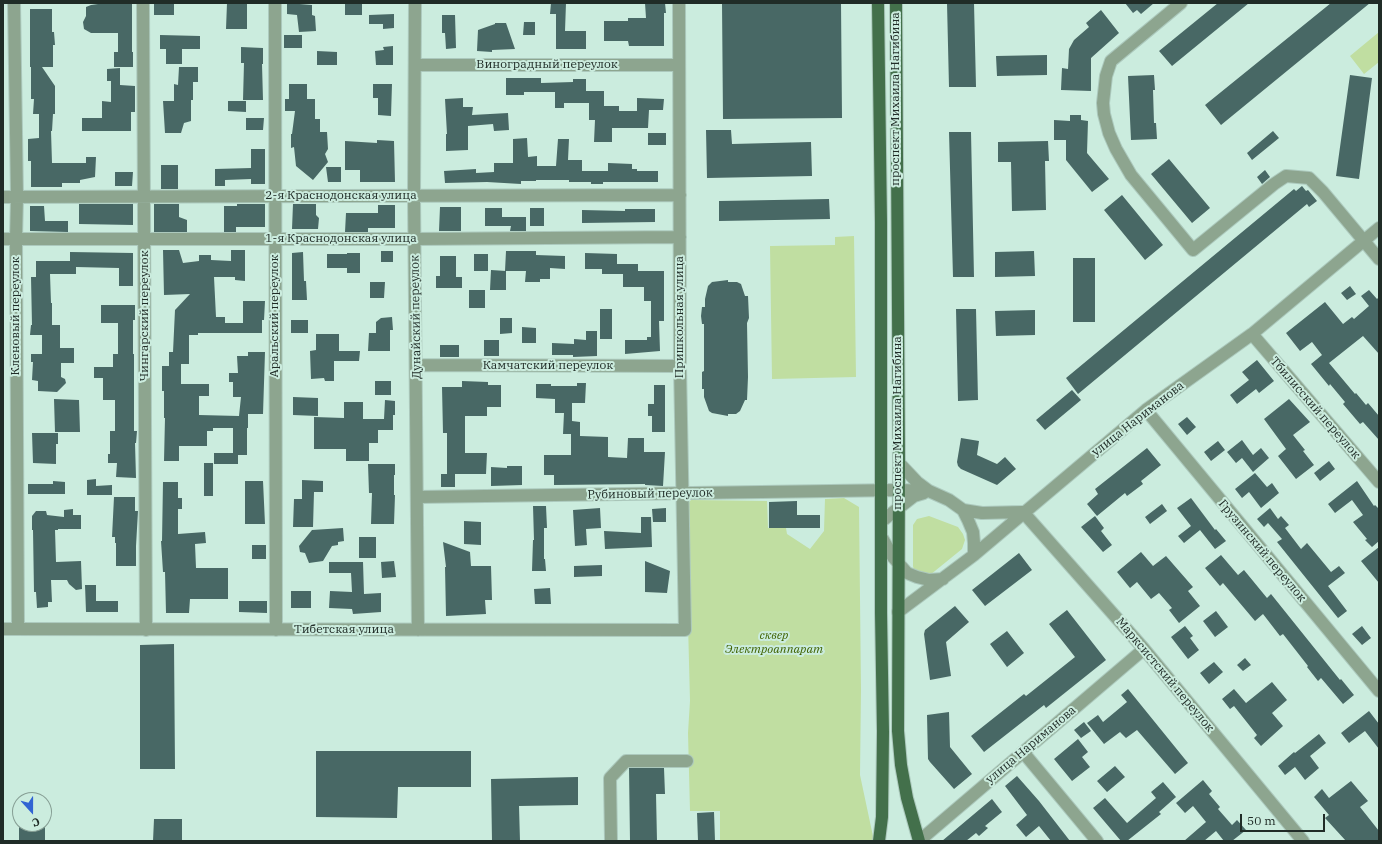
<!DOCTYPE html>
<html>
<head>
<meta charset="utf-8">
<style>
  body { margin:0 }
  #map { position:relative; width:1382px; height:844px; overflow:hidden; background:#cbecde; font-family:"IBM Plex Serif",serif }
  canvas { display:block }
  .frame { position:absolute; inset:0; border:4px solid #202c27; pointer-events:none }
  .north { position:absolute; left:12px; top:792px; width:40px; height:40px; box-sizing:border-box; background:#cbecde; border:1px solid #879f95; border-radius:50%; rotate:159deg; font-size:11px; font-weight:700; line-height:16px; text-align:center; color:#202c27 }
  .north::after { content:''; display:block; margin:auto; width:14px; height:18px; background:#3264d3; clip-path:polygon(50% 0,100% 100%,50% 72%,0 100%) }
  .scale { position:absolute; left:1240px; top:814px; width:85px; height:18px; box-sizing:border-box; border:2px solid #202c27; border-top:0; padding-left:5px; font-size:12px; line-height:14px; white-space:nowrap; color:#202c27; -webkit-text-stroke:3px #cbecde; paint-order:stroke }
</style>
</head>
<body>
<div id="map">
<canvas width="1382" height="844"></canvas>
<div class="frame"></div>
<div class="north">С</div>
<div class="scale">50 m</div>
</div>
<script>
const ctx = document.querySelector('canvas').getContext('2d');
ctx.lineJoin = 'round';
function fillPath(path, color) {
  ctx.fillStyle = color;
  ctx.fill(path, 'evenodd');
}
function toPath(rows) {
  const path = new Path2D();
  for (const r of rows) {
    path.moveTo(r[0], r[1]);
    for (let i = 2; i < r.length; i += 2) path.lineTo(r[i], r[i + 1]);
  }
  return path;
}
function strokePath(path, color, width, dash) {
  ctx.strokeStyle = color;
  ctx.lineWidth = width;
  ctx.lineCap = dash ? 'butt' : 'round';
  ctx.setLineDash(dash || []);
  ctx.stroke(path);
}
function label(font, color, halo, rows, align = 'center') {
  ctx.font = font + ' "IBM Plex Serif",serif';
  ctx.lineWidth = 4;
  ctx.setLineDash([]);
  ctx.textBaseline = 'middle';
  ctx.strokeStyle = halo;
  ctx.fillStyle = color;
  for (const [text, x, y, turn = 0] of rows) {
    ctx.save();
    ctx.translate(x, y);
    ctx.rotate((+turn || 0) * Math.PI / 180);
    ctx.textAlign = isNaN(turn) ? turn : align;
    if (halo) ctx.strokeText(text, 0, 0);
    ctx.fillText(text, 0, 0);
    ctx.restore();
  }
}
fillPath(toPath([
  [1379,32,1379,62,1364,74,1350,56],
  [854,236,856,377,772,379,770,246,835,245,835,237],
  [844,498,859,507,861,690,860,775,874,841,720,841,720,811,690,811,688,733,690,701,685,507,691,500,767,501,768,528,786,528,787,534,810,549,824,531,825,499],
  [929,516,958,527,963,534,965,540,962,549,930,575,914,571,913,566,913,525,917,519]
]), '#c0dea1');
fillPath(toPath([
  [105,3,132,3,132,52,133,52,133,67,114,67,114,52,118,52,118,33,91,33,84,29,83,22,86,16,86,7,91,5],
  [227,3,247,3,247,29,226,29],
  [287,3,312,5,312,15,315,16,316,31,299,32,297,15,287,14],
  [345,3,362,3,362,15,345,15],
  [551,3,566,3,565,31,586,31,586,49,556,49,556,14,550,14],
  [645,3,665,3,666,13,664,13,664,46,629,46,628,41,604,41,604,21,628,21,628,18,646,18],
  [722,3,841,3,842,118,723,119],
  [947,3,974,3,976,87,949,87],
  [1125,3,1154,3,1141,14,1137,10,1133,13],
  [1218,3,1249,3,1172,66,1159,51],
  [1331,3,1370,3,1221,125,1205,105],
  [154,4,174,4,174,15,154,15],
  [30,9,52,9,52,32,54,32,55,45,53,45,53,67,42,67,55,86,55,114,53,114,52,131,51,131,52,163,86,163,86,157,96,157,95,177,80,180,80,183,62,183,62,187,31,187,31,161,28,161,28,139,39,138,39,114,33,114,34,99,31,99,31,67,30,67],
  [1101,10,1119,33,1091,58,1091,91,1061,90,1062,68,1068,69,1069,49,1074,40,1089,27,1086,23],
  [394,14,394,28,383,29,383,24,369,24,369,15],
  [442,15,455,15,456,48,446,49,445,33,442,33],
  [524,22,535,22,535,35,523,35],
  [495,23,506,23,515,49,492,50,492,52,477,51,478,30,495,24],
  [160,35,200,36,200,49,182,49,182,64,166,64,166,49,160,49],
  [284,35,302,35,302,48,284,48],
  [393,46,393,65,376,65,375,51,384,50,383,47],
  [241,47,263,48,263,64,262,64,263,100,243,100,244,63,241,63],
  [317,51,337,52,337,65,317,65],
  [1047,55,1047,75,997,76,996,56],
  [179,67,198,67,198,82,193,82,193,100,191,100,191,121,184,123,181,133,165,133,163,101,174,101,174,84,178,85],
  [120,68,120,85,135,86,135,112,131,112,131,131,82,131,82,118,102,118,102,101,111,102,111,81,107,81,107,69],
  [1154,75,1155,90,1153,90,1154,123,1156,123,1157,139,1131,140,1128,76],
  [1350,75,1372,78,1359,179,1336,176],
  [506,78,541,78,541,83,573,82,573,79,586,79,586,91,604,91,604,106,619,106,619,111,637,111,637,98,664,99,663,110,649,110,648,128,612,128,612,142,594,142,595,120,589,120,589,103,564,103,564,108,555,108,555,92,524,92,524,95,506,95],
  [289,84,307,84,307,99,315,99,315,119,320,119,320,132,327,132,328,149,325,154,328,162,313,180,296,166,294,147,291,148,291,134,292,134,295,111,285,111,285,99,289,99],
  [373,84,392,84,391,116,378,115,378,98,373,98],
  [463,98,463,107,473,107,472,115,508,113,509,130,494,131,493,124,468,126,468,150,446,151,446,134,447,134,445,99],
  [228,101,246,101,246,112,228,111],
  [1070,115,1081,115,1081,120,1088,121,1087,153,1109,179,1092,192,1066,160,1066,140,1054,140,1054,120,1070,121],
  [246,118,264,118,263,130,246,130],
  [706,130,731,130,732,144,811,142,812,176,707,178],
  [1273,131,1279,138,1252,160,1247,153],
  [949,132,971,132,974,277,953,277],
  [648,133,666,133,666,145,648,145],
  [527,138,528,157,537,156,537,166,556,166,558,139,569,139,568,160,582,160,582,171,608,171,608,163,632,164,632,169,637,169,637,171,658,171,658,182,603,182,603,184,591,184,591,182,569,182,569,180,536,180,536,181,521,181,521,184,487,182,445,183,444,171,476,169,476,173,494,172,494,163,513,163,513,139],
  [377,140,394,141,395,182,360,182,360,170,345,170,345,141,377,143],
  [1048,141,1049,161,1045,161,1046,210,1012,211,1011,162,998,162,998,142],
  [251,149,265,149,265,184,251,184,251,179,225,180,225,186,215,186,215,169,251,168],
  [1169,159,1210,208,1192,223,1151,174],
  [161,165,178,165,178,189,161,189],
  [326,167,341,167,341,182,328,182],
  [1265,170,1270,177,1262,184,1257,177],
  [115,172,133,172,132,186,115,186],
  [1302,186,1306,191,1308,190,1317,201,1309,207,1307,204,1078,394,1066,378,1294,189,1296,191],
  [1122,195,1163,245,1145,260,1104,210],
  [829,199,830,219,719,221,719,201],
  [79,204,133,204,133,225,79,224],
  [154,204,179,204,179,217,187,220,187,232,154,232],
  [237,204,265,204,265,227,236,227,236,232,224,232,224,206,237,206],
  [293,204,316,204,316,215,319,218,318,229,292,229],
  [378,205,395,205,395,228,368,228,368,232,345,232,346,213,378,213],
  [30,206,44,206,45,221,68,221,68,232,30,231],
  [440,207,461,207,461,231,439,231],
  [485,208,502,208,502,217,526,217,526,231,510,231,511,226,485,226],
  [530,208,544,208,544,226,530,226],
  [625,209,655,209,655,222,582,223,582,210,625,211],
  [163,250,179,250,183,263,199,261,199,255,211,255,211,260,231,261,231,250,245,250,245,281,235,280,235,277,214,277,216,317,225,317,225,323,243,323,243,301,265,301,264,320,262,320,262,333,198,333,198,335,189,335,189,364,181,364,181,384,209,384,209,396,199,396,199,415,239,416,241,397,233,397,233,382,229,382,229,373,238,373,237,356,248,356,248,352,265,352,263,414,248,414,248,428,247,428,247,455,238,455,238,464,214,464,214,453,233,453,233,428,213,428,213,431,207,431,207,446,179,446,179,461,164,461,165,418,164,418,164,391,162,391,162,366,169,366,169,352,173,352,175,310,190,294,164,295],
  [381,251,393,251,393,262,381,262],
  [506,251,536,251,536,255,565,256,565,269,550,268,550,279,540,279,540,282,525,282,526,271,505,271],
  [1034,251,1035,276,995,277,995,252],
  [70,252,133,253,133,286,119,286,119,268,76,267,76,274,50,274,51,303,52,303,52,325,60,325,60,348,74,348,74,363,61,363,61,377,65,379,66,383,57,392,38,391,38,381,32,380,33,362,31,362,31,354,42,354,42,335,30,335,31,325,32,325,31,277,36,277,36,261,70,261],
  [303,252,304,281,306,281,307,300,292,300,292,253],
  [347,253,360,253,360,273,347,273,347,268,327,268,327,254,347,254],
  [585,253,617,254,617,264,638,264,638,271,664,271,664,321,659,321,660,351,625,354,625,340,647,340,647,337,651,337,651,301,644,301,644,287,623,287,623,274,602,274,602,269,585,269],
  [474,254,488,254,488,271,474,271],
  [440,256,456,256,456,277,462,277,462,288,436,288,436,276,440,276],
  [1073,258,1095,258,1095,322,1073,322],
  [491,270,506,271,506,290,490,290],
  [728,280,728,282,737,282,741,284,745,296,748,296,749,318,747,323,748,377,747,400,745,400,740,411,736,414,728,414,728,416,712,413,709,411,704,397,704,389,702,389,702,372,704,371,704,324,702,324,701,316,702,307,705,307,705,299,708,286,712,282],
  [370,282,385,282,384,298,370,298],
  [1350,286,1356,294,1347,300,1341,293],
  [469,290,485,290,485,308,469,308],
  [1369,290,1377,299,1379,297,1379,354,1363,336,1329,363,1355,394,1356,393,1366,405,1368,403,1379,416,1379,440,1363,422,1360,424,1343,404,1345,402,1330,384,1329,386,1311,364,1322,355,1312,342,1300,351,1286,333,1325,302,1343,324,1352,317,1354,319,1369,306,1361,296],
  [101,305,135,305,135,320,133,320,133,354,134,354,134,431,137,431,136,443,135,443,136,478,116,477,117,463,108,463,108,454,110,454,110,431,115,431,115,400,103,400,103,378,94,378,94,367,113,367,113,354,118,354,118,323,101,323],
  [600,309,612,309,612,339,600,339],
  [956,309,976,309,978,400,958,401],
  [1035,310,1035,335,996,336,995,311],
  [392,317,393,330,390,330,390,351,368,351,369,333,376,333,376,322,381,318],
  [500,318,512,318,512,333,500,334],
  [291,320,308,320,308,333,291,333],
  [522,327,536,328,536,343,522,343],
  [586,331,597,331,597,356,573,357,573,355,552,355,552,343,574,344,574,339,586,340],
  [316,334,339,334,339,351,360,351,359,361,334,361,334,381,325,381,324,378,311,379,310,351,316,350],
  [484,340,499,340,499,356,484,356],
  [440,345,459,345,459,357,440,357],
  [1257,360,1274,381,1259,393,1256,389,1237,404,1230,395,1249,380,1242,372],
  [375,381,391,381,391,395,375,395],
  [462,381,488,382,488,385,501,385,501,407,487,407,487,416,465,416,465,453,487,453,486,474,455,474,455,487,441,487,441,474,447,474,447,433,443,433,442,387,462,387],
  [577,383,586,383,585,403,572,403,572,421,580,422,580,436,608,437,608,457,627,458,628,438,644,438,644,452,665,452,663,486,645,485,645,484,554,485,554,475,544,475,544,455,571,455,571,434,563,434,564,413,555,413,555,399,536,398,536,384,551,384,551,386,577,386],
  [654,385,665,385,665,432,652,432,652,416,648,416,648,404,654,404],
  [1072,390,1081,400,1045,430,1036,420],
  [293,397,318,398,318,416,293,415],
  [54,399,79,400,80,432,55,432],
  [1289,399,1310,422,1293,435,1305,450,1303,451,1314,465,1296,479,1278,456,1286,449,1264,419],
  [385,400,395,401,395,415,393,415,393,430,378,430,378,443,369,443,369,461,346,461,346,449,314,449,314,417,344,418,344,402,363,402,363,419,384,419],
  [1187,417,1196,427,1187,435,1178,424],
  [32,433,58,433,58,444,56,444,56,464,33,463],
  [961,438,979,441,977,455,997,464,1005,457,1016,469,997,485,961,469,958,466,957,462],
  [1242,440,1253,455,1261,448,1269,458,1253,472,1242,458,1236,463,1227,452],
  [1218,441,1225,450,1211,461,1204,452],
  [1147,448,1161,465,1141,481,1143,484,1127,496,1125,493,1097,516,1087,504,1098,494,1095,489],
  [1329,461,1335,469,1320,481,1314,473],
  [204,463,213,463,213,496,204,496],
  [368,464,395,464,395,475,394,475,394,495,395,495,394,524,371,524,372,493,369,493],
  [507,466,522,466,522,485,491,486,491,467,507,468],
  [1255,473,1267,487,1272,483,1279,493,1261,508,1249,492,1242,498,1235,489],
  [96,479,96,486,112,485,112,495,87,495,87,480],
  [302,480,323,481,323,492,314,492,313,527,293,527,294,499,302,499],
  [53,481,65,482,65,494,28,494,28,484,53,484],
  [245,481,263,481,265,524,245,524],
  [1357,481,1374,506,1375,505,1379,509,1379,541,1372,547,1365,540,1367,539,1353,522,1363,515,1352,500,1335,513,1328,504],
  [163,482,178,482,178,498,182,498,182,509,178,509,178,534,205,532,206,543,195,544,196,568,228,568,228,599,190,599,189,613,166,613,165,572,163,572,161,541,162,541],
  [114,497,135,497,135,511,138,511,136,546,136,566,116,566,116,543,115,543,115,537,112,537],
  [1191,498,1215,530,1216,529,1226,541,1215,549,1200,530,1184,543,1178,536,1191,526,1177,508],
  [797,501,797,515,820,515,820,528,769,528,769,502],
  [1162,504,1167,511,1150,524,1145,517],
  [533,506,546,506,547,528,544,528,544,559,545,559,546,571,532,571,533,540,534,540],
  [600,508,601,528,586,529,587,545,575,546,573,510],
  [666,508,666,522,653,522,652,509],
  [1270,508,1278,519,1281,516,1289,525,1285,528,1301,549,1307,543,1331,572,1339,566,1345,573,1328,586,1347,611,1338,618,1277,542,1282,539,1268,523,1264,527,1257,519],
  [73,509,73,515,81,515,81,529,58,529,58,530,55,530,56,562,81,561,82,589,76,590,69,584,67,580,51,580,52,602,48,602,48,607,37,608,36,592,34,592,33,530,32,530,32,516,36,511,46,511,47,515,64,517,64,510],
  [1095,516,1104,528,1101,531,1112,545,1103,552,1081,527],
  [641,517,651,517,652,547,605,549,604,531,641,533],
  [464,521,481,522,481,545,464,544],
  [343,528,344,541,338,542,338,545,332,546,323,561,309,563,305,553,300,552,299,546,312,530],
  [359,537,376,537,376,558,359,558],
  [443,542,470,552,471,566,491,566,492,600,485,600,486,614,446,616,445,567,446,567],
  [252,545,266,545,266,559,252,559],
  [1379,547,1379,583,1361,561],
  [1141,552,1153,566,1166,556,1193,587,1188,591,1200,606,1179,623,1169,610,1172,608,1159,593,1151,599,1137,582,1130,588,1117,572],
  [1019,553,1032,570,985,606,972,590],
  [1221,555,1238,575,1244,570,1267,598,1271,594,1340,680,1341,679,1354,695,1343,704,1321,678,1318,681,1307,667,1308,666,1283,634,1280,636,1263,614,1255,621,1223,583,1220,586,1205,568],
  [394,561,396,577,382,578,381,562],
  [645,561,670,571,667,593,645,592],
  [329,562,363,562,364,594,381,593,381,612,353,614,352,609,329,608,330,591,352,592,351,573,329,573],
  [602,565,602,576,574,577,574,566],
  [85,585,96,585,96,601,118,601,118,612,86,612],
  [550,588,551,604,535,604,534,589],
  [291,591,311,591,311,608,291,608],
  [239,601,267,601,267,613,239,612],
  [955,606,969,622,946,642,951,676,930,680,924,634,925,630],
  [1067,610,1106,660,1046,708,1044,705,984,752,971,736,1024,694,1026,696,1075,657,1049,624],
  [1216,611,1228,627,1215,637,1203,621],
  [1185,626,1193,636,1190,638,1199,650,1188,659,1171,637],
  [1362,626,1371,638,1362,645,1352,634],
  [1007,631,1024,653,1007,667,990,644],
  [174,644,175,769,140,769,140,645],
  [1245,658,1251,665,1243,671,1237,665],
  [1214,662,1223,672,1209,684,1200,673],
  [1272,682,1287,700,1272,713,1283,726,1261,746,1254,738,1257,735,1234,706,1230,709,1222,699,1234,689,1246,703],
  [1128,689,1188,763,1175,774,1137,730,1126,738,1120,732,1104,744,1087,723,1098,715,1103,722,1127,702,1121,695],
  [1369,711,1379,724,1379,749,1365,731,1349,743,1341,733],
  [949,712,950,747,972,774,954,789,930,762,928,759,927,715],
  [1084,722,1091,731,1081,738,1074,730],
  [1319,734,1326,743,1310,756,1319,768,1305,780,1295,767,1285,775,1278,766,1294,752,1295,753],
  [1078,739,1088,752,1082,757,1090,767,1072,781,1054,759],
  [316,751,471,751,471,787,398,787,397,818,316,817],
  [1115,766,1125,777,1107,792,1097,781],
  [629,768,664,768,665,794,656,794,657,841,630,841],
  [1017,776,1039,801,1070,841,1051,841,1039,826,1026,837,1016,825,1027,815,1005,786],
  [578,777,578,805,519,806,520,841,492,841,491,779],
  [1203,780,1212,791,1209,794,1220,807,1218,809,1232,825,1237,820,1246,830,1232,841,1224,841,1216,831,1204,841,1184,841,1206,822,1193,806,1185,813,1176,803],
  [1351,781,1368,801,1360,807,1379,831,1379,841,1346,841,1325,818,1329,815,1314,797,1322,789,1329,798],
  [1163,782,1176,797,1159,812,1161,814,1127,841,1121,841,1093,808,1105,798,1127,823,1156,798,1151,792],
  [992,799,1002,812,985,826,988,828,979,836,976,833,966,841,942,841],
  [714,812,715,841,698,841,697,813],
  [154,819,182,819,182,841,153,841],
  [19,824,45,824,45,841,19,841]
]), '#486865');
const minor = toPath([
  [14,3,17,197,16,239,18,629],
  [143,3,146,630],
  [275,3,276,630],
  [415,3,414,196,418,630],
  [1181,3,1111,61,1106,76,1103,103,1104,114,1109,133,1116,149,1131,175,1193,250,1274,184,1286,176,1309,178,1323,192,1379,259],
  [415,65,679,65],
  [3,197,680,195],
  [3,239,415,239,680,237],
  [1252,334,1379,482],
  [416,365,680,366],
  [1146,410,1379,691],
  [899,463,917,482,929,491,949,500,963,510,968,520,973,532,974,543,974,555],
  [417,497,899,490,929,491],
  [963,510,982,513,1023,512],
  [1023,512,1144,649,1303,841],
  [882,521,914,496,924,493],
  [882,538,893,557,907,573,917,577,929,580,943,579],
  [898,612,974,555,1146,410,1252,334,1379,228],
  [3,629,685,630,680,366,679,3],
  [1023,752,1097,841],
  [611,841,610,778,626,761,687,761],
  [919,841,1144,649]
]);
const major = toPath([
  [878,3,881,222,881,613,883,732,882,817,879,841],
  [896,3,899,463,898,731,901,765,907,798,919,841]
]);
strokePath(minor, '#acc9bd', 14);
strokePath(major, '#acc9bd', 14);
strokePath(minor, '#8da58f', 12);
strokePath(major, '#43704b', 12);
label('12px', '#202c27', '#cbecde', [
  ["Виноградный переулок",547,65],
  ["проспект Михаила Нагибина",896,99,-90],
  ["2-я Краснодонская улица",341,196],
  ["1-я Краснодонская улица",341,239],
  ["Кленовый переулок",16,316,-90],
  ["Чингарский переулок",145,316,-90],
  ["Аральский переулок",275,316,-90],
  ["Дунайский переулок",416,317,-91],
  ["Пришкольная улица",680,317,-90],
  ["Камчатский переулок",548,366],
  ["Тбилисский переулок",1315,408,49],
  ["улица Нариманова",1138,419,-38],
  ["проспект Михаила Нагибина",898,423,-90],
  ["Рубиновый переулок",650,494,-1],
  ["Грузинский переулок",1262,551,50],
  ["Тибетская улица",344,630],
  ["Марксистский переулок",1165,675,50],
  ["улица Нариманова",1031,745,-40]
]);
label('italic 12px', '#3f6200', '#cbecde', [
  ["cквер",774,636],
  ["Электроаппарат",774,650]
]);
</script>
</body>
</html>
